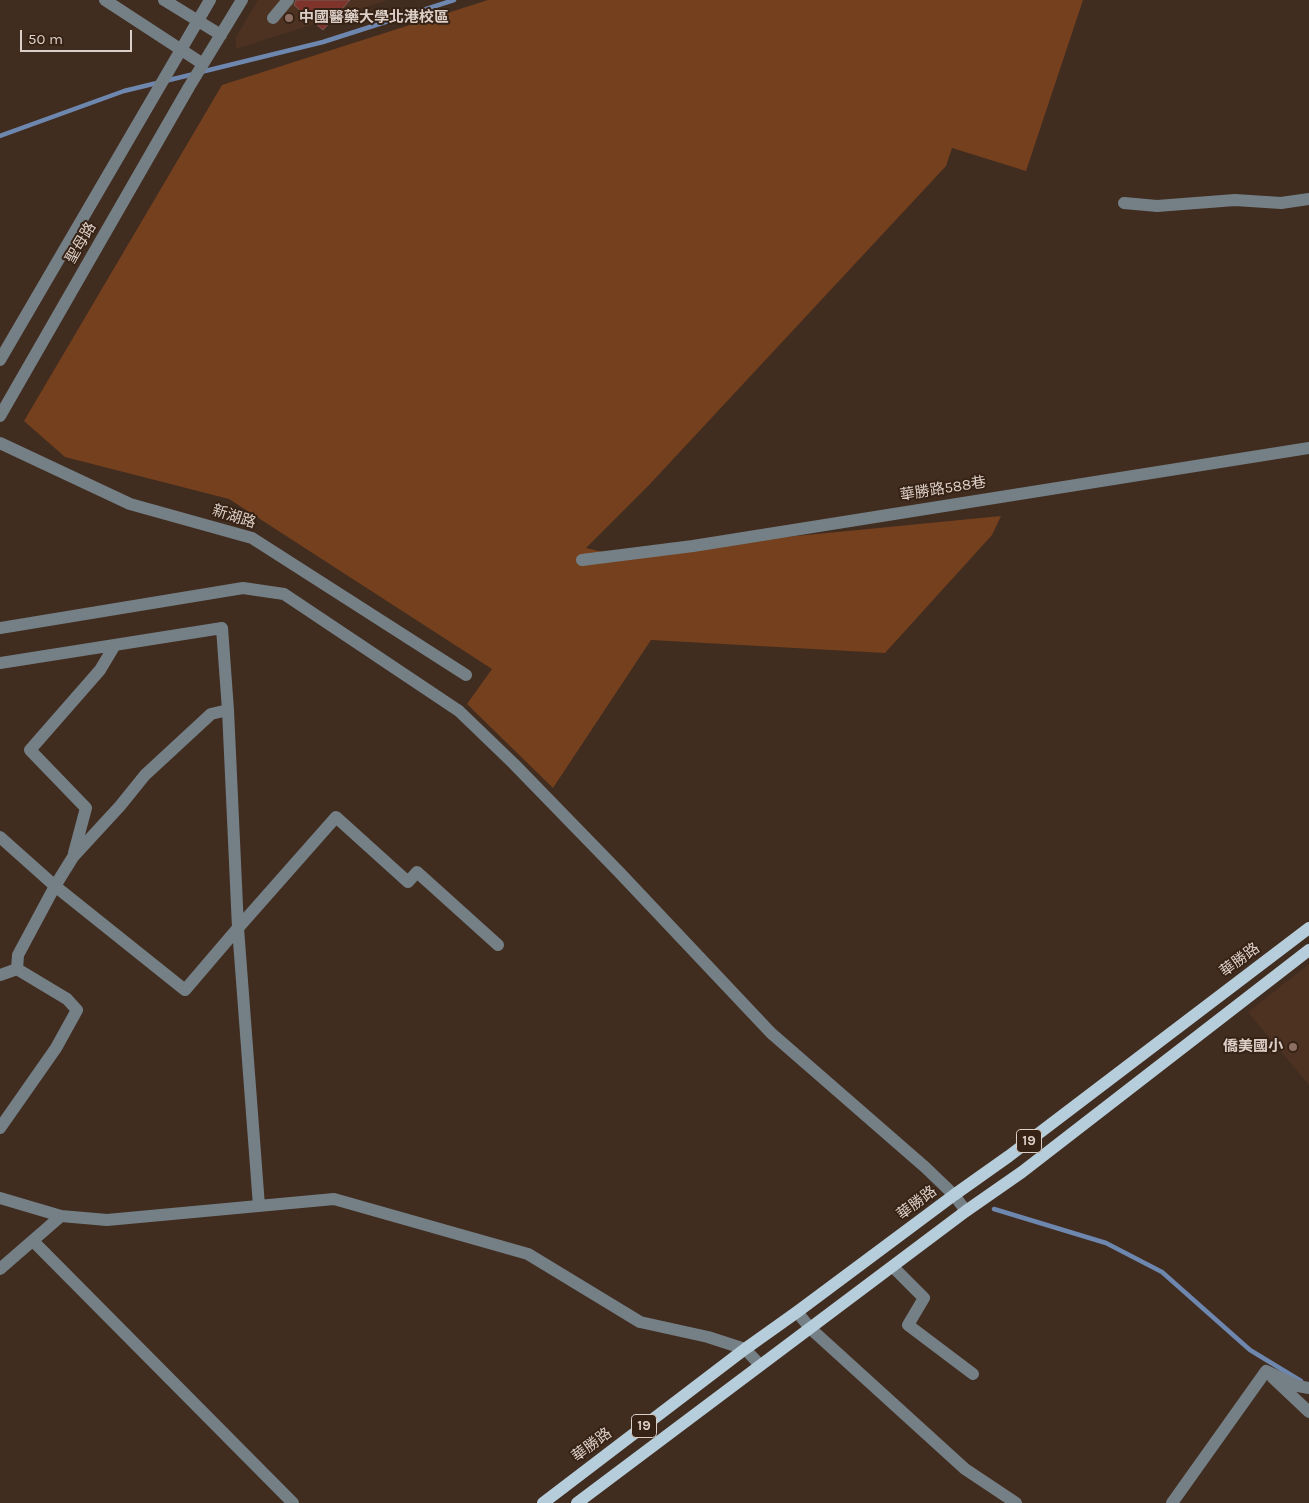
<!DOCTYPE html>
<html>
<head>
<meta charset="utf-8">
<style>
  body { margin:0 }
  #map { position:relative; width:1309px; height:1503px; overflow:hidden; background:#412c20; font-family:Karla,sans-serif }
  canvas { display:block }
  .scale { position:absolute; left:20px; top:30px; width:112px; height:22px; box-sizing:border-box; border:2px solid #dccfc7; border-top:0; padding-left:6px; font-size:15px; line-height:18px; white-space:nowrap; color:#dccfc7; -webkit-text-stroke:4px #372316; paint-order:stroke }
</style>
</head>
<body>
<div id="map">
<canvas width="1309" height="1503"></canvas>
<div class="scale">50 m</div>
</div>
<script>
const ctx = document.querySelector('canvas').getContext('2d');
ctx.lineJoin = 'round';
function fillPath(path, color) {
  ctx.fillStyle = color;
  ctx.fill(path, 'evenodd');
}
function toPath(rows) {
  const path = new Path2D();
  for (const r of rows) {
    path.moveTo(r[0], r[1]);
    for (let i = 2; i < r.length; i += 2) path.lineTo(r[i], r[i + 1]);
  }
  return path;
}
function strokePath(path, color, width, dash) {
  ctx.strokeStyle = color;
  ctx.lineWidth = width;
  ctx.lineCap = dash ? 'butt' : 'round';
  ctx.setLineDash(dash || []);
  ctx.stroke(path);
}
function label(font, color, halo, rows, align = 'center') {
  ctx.font = font + ' Karla,"Noto Sans TC",sans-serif';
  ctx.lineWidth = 4;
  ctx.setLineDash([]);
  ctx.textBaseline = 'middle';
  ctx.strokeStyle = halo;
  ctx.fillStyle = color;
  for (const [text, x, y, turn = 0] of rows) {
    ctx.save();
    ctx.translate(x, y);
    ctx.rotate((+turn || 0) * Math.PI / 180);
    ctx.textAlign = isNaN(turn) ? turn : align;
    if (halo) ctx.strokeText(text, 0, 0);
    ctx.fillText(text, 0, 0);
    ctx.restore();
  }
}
fillPath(toPath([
  [258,0,388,0,236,49,236,37],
  [1309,964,1309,1085,1248,1012]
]), '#4d3222');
fillPath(toPath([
  [488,0,1083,0,1026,171,952,148,946,166,650,484,586,548,612,554,1001,516,992,535,885,653,651,640,553,788,467,704,492,669,229,499,65,457,24,421,222,85]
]), '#74401e');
strokePath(toPath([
  [201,72,323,42,454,0],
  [165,81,194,74],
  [0,136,124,91,157,83],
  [994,1209,1106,1243,1162,1272,1250,1350,1301,1381]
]), '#6d87ae', 4.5);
const building = toPath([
  [296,0,350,0,323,30,294,5,296,0]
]);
fillPath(building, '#7e342a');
strokePath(building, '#765a56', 1);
strokePath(toPath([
  [105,0,203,64],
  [164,0,221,35],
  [273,18,288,0],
  [1124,203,1157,206,1235,200,1281,203,1309,199],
  [0,360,210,0],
  [0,416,189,87,242,0],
  [0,443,130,504,252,538,466,675],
  [582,560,693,546,1309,448],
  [0,628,243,588,284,594,459,711,514,764,620,873,771,1033,926,1168,954,1195,966,1211],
  [0,663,222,628,228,710,238,928,259,1206],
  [0,837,55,886,185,990,238,928,336,817,408,882,417,872,498,945],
  [74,853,86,808,30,750,100,670,115,645],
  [17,969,18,955,55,886,73,857,120,806,145,775,211,714,228,710],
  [0,975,17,969,67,999,77,1010,56,1048,0,1128],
  [0,1198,61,1216],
  [33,1241,293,1503],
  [893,1267,924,1298,908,1325,973,1374],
  [0,1269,61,1216,107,1220,334,1199,528,1254,640,1322,708,1337,745,1349,760,1365],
  [797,1312,811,1329,965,1469,1016,1503],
  [1273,1378,1309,1412],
  [1172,1503,1266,1371,1298,1386,1309,1388]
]), '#748086', 12);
strokePath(toPath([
  [543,1503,745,1349,797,1312,954,1195,1009,1156,1309,928],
  [577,1503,966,1211,1022,1172,1309,950]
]), '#b6cedb', 12);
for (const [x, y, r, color] of [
  [289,18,5,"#8d6e63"],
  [1293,1047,5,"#8d6e63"]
]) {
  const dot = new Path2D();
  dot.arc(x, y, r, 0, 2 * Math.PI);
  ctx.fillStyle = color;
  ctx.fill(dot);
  strokePath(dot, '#372316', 2);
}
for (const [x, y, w] of [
  [1029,1141,25],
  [644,1426,25]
]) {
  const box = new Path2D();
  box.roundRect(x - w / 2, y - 11.5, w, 23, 4);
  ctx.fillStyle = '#372316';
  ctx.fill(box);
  strokePath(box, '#dccfc7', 1);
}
label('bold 14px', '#dccfc7', null, [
  ["19",1029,1141],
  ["19",644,1426]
]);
label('bold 15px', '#dccfc7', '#372316', [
  ["中國醫藥大學北港校區",299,18],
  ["僑美國小",1283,1047,"right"]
], 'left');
label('15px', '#dccfc7', '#372316', [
  ["聖母路",81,243,-60],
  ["華勝路588巷",943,489,-9],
  ["新湖路",234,517,18],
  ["華勝路",1240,960,-37],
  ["華勝路",917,1203,-37],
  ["華勝路",592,1445,-37]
]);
</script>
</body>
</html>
